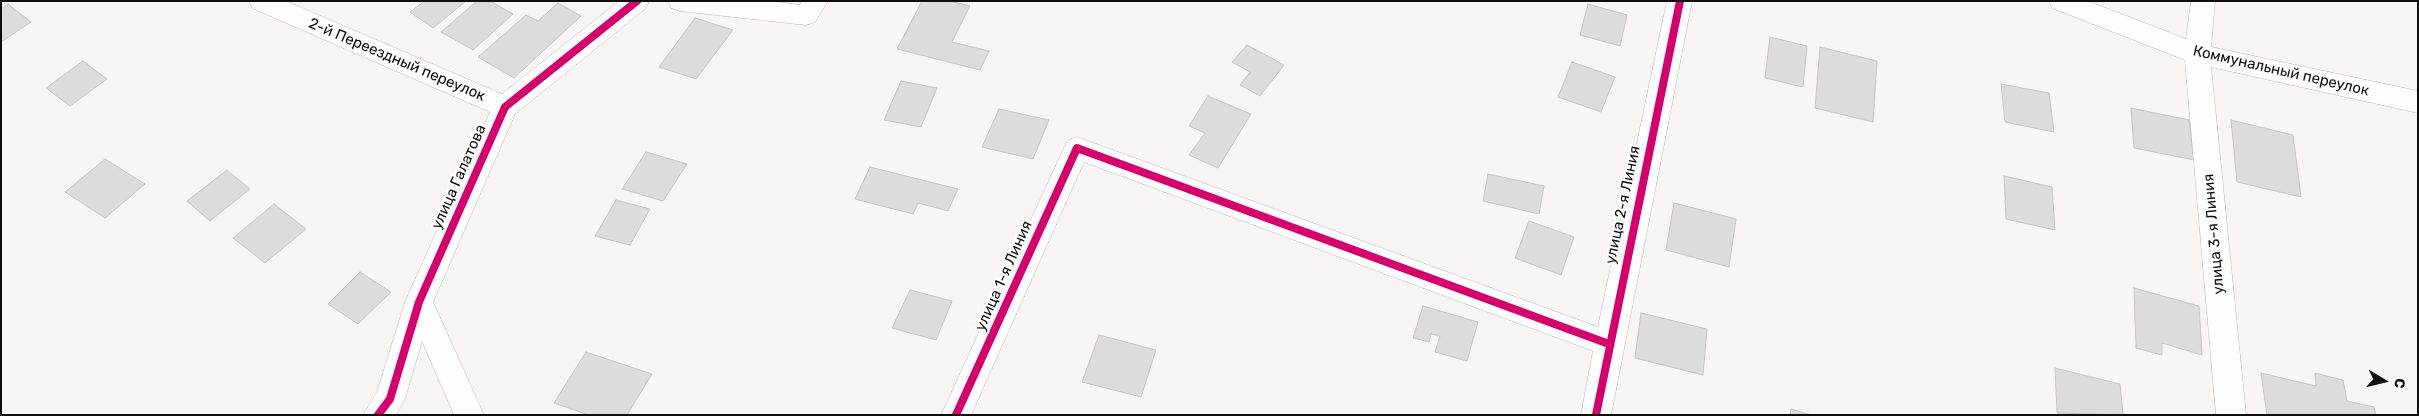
<!DOCTYPE html>
<html>
<head>
<meta charset="utf-8">
<style>
  body { margin:0 }
  #map { position:relative; width:2419px; height:416px; overflow:hidden; background:#faf5f5; font-family:Rubik,sans-serif }
  canvas { display:block }
  .frame { position:absolute; inset:0; border:2px solid #0f0c0c; pointer-events:none }
  .north { position:absolute; left:2359px; top:356px; width:50px; height:50px; -webkit-text-stroke:4px #fff; paint-order:stroke; rotate:99deg; font-size:14px; font-weight:700; line-height:20px; text-align:center; color:#0f0c0c }
  .north::after { content:''; display:block; margin:auto; width:18px; height:22px; background:#0f0c0c; clip-path:polygon(50% 0,100% 100%,50% 72%,0 100%) }
</style>
</head>
<body>
<div id="map">
<canvas width="2419" height="416"></canvas>
<div class="frame"></div>
<div class="north">С</div>
</div>
<script>
const ctx = document.querySelector('canvas').getContext('2d');
ctx.lineJoin = 'round';
function fillPath(path, color) {
  ctx.fillStyle = color;
  ctx.fill(path, 'evenodd');
}
function toPath(rows) {
  const path = new Path2D();
  for (const r of rows) {
    path.moveTo(r[0], r[1]);
    for (let i = 2; i < r.length; i += 2) path.lineTo(r[i], r[i + 1]);
  }
  return path;
}
function strokePath(path, color, width, dash) {
  ctx.strokeStyle = color;
  ctx.lineWidth = width;
  ctx.lineCap = dash ? 'butt' : 'round';
  ctx.setLineDash(dash || []);
  ctx.stroke(path);
}
function label(font, color, halo, rows, align = 'center') {
  ctx.font = font + ' Rubik,sans-serif';
  ctx.lineWidth = 5;
  ctx.setLineDash([]);
  ctx.textBaseline = 'middle';
  ctx.strokeStyle = halo;
  ctx.fillStyle = color;
  for (const [text, x, y, turn = 0] of rows) {
    ctx.save();
    ctx.translate(x, y);
    ctx.rotate((+turn || 0) * Math.PI / 180);
    ctx.textAlign = isNaN(turn) ? turn : align;
    if (halo) ctx.strokeText(text, 0, 0);
    ctx.fillText(text, 0, 0);
    ctx.restore();
  }
}
const building = toPath([
  [425,1,466,1,433,28,410,12,425,1],
  [477,1,490,1,513,14,473,50,441,32,477,1],
  [922,1,950,1,970,6,952,42,989,51,980,70,897,49,922,1],
  [558,3,581,16,514,78,478,57,526,15,538,21,558,3],
  [8,4,31,22,1,42,1,9,8,4],
  [1588,4,1627,15,1620,46,1580,35,1588,4],
  [695,18,733,30,696,79,659,67,695,18],
  [1770,37,1807,46,1803,87,1765,78,1770,37],
  [1247,45,1284,65,1260,96,1240,85,1250,72,1232,62,1247,45],
  [1820,47,1877,61,1873,122,1815,108,1820,47],
  [83,61,107,79,70,106,46,88,83,61],
  [1572,62,1615,77,1601,112,1558,97,1572,62],
  [901,81,937,88,921,127,884,120,901,81],
  [2001,84,2049,93,2054,132,2005,122,2001,84],
  [1208,96,1251,114,1218,168,1189,155,1205,133,1189,126,1208,96],
  [2131,108,2189,120,2194,160,2134,148,2131,108],
  [999,109,1049,120,1033,159,982,147,999,109],
  [2231,120,2293,135,2301,197,2237,182,2231,120],
  [646,152,687,164,663,201,622,189,646,152],
  [105,159,145,184,105,218,65,192,105,159],
  [870,167,958,189,948,211,918,203,913,214,855,199,870,167],
  [227,170,250,189,210,221,187,201,227,170],
  [1488,174,1544,186,1539,214,1483,201,1488,174],
  [2004,176,2052,187,2055,230,2006,219,2004,176],
  [616,200,650,209,630,245,595,236,616,200],
  [1674,203,1736,219,1729,267,1666,250,1674,203],
  [274,204,306,229,265,263,233,238,274,204],
  [1529,221,1574,237,1561,275,1515,258,1529,221],
  [360,272,391,292,358,324,328,304,360,272],
  [2134,288,2199,306,2202,355,2162,343,2162,355,2136,348,2134,288],
  [910,290,952,301,936,340,892,328,910,290],
  [1423,306,1478,322,1467,361,1435,352,1440,336,1431,334,1429,342,1413,338,1423,306],
  [1641,313,1707,329,1703,375,1635,358,1641,313],
  [1099,335,1156,350,1141,397,1082,382,1099,335],
  [586,352,652,374,627,415,589,415,554,403,586,352],
  [2055,368,2120,384,2123,415,2057,413,2055,368],
  [2261,373,2316,386,2315,373,2343,380,2347,401,2374,407,2376,415,2267,415,2261,373],
  [1791,409,1811,415,1790,415,1791,409]
]);
fillPath(building, '#dedbdb');
strokePath(building, '#c8c5c5', 1);
const street = toPath([
  [249,1,286,1,502,94,619,1,649,1,646,8,515,114,433,302,484,415,454,415,422,341,405,399,396,415,363,415,377,392,405,302,490,112,252,8,249,1],
  [668,1,770,1,800,5,802,1,828,1,815,22,806,25,680,11,671,8,668,1],
  [1667,1,1692,1,1611,415,1581,415,1593,351,1084,162,971,415,941,415,1064,148,1068,140,1077,137,1598,327,1667,1],
  [2049,1,2088,1,2186,39,2191,1,2215,1,2211,47,2418,91,2418,113,2211,67,2246,415,2216,415,2185,60,2052,8,2049,1]
]);
strokePath(street, '#bab6b6', 1);
fillPath(street, '#fefefe');
strokePath(toPath([
  [378,415,390,399,419,302,505,107,637,1],
  [956,415,1077,148,1609,344],
  [1596,415,1680,1]
]), '#d6006c', 8);
label('15px', '#0f0c0c', '#fff', [
  ["2-й Переездный переулок",397,60,23],
  ["Коммунальный переулок",2281,71,13],
  ["улица Галатова",459,177,-66],
  ["улица 2-я Линия",1623,205,-78],
  ["улица 3-я Линия",2214,234,-95],
  ["улица 1-я Линия",1004,276,-66]
]);
</script>
</body>
</html>
